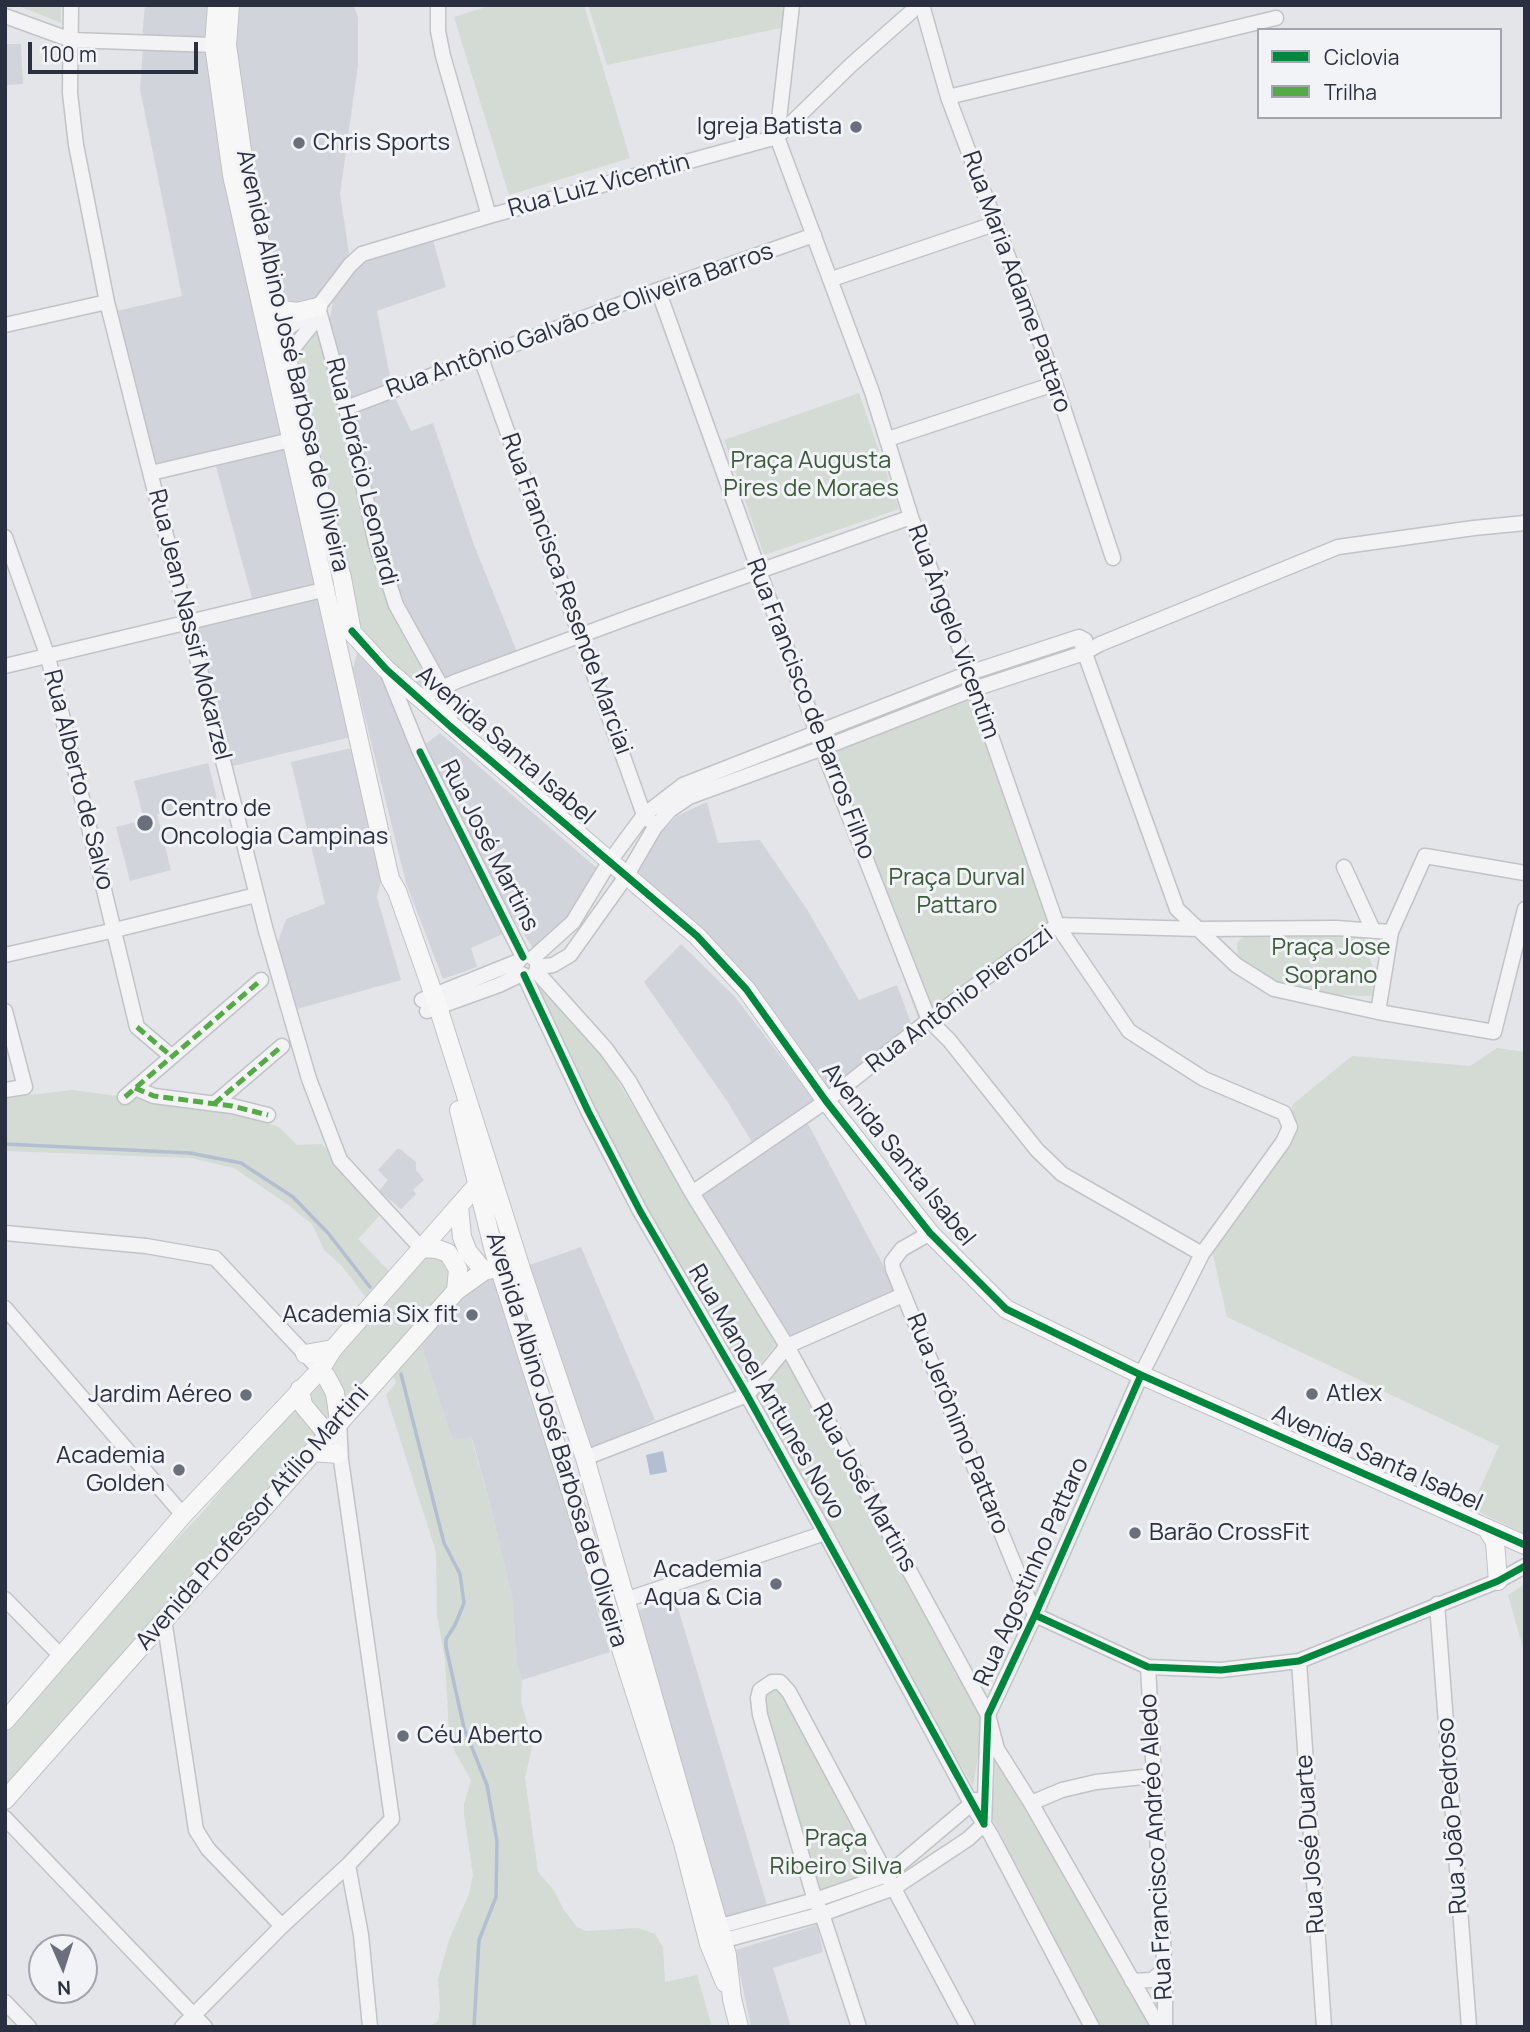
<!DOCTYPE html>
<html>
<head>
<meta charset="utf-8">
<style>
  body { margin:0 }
  #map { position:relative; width:1530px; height:2032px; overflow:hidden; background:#e3e5e8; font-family:Manrope,sans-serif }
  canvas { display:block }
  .frame { position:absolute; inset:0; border:7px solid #2b3040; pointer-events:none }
  .legend { position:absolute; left:1257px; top:28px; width:245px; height:91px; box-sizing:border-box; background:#f2f3f7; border:2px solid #a2a5ae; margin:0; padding:9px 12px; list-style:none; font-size:21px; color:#2b3040 }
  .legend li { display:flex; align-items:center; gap:14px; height:35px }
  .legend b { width:35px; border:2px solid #a2a5ae }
  .north { position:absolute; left:28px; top:1934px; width:70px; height:70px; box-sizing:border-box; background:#f2f3f7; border:2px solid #a2a5ae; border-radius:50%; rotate:177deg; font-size:19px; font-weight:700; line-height:28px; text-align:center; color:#2b3040 }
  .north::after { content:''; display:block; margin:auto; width:24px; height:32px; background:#6b6f7b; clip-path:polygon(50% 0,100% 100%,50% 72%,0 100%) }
  .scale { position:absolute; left:28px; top:42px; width:170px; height:32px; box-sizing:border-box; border:4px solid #2b3040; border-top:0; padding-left:9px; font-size:21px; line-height:24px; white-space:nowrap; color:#2b3040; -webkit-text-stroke:5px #f2f3f7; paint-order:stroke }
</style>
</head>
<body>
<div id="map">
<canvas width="1530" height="2032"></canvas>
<div class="frame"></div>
<ul class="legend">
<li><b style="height:9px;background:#00873e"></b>Ciclovia</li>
<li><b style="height:9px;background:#54ab46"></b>Trilha</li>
</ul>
<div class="north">N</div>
<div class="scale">100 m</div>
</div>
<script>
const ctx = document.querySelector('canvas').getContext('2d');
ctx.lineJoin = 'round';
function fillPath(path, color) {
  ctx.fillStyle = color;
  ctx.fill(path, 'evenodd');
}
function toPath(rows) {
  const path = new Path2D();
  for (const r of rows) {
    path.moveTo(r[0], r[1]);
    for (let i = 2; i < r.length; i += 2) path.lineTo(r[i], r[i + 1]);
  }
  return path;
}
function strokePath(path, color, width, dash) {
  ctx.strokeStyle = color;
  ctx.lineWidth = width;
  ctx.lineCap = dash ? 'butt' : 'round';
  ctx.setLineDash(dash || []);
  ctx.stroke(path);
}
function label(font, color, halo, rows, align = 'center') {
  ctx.font = font + ' Manrope,sans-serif';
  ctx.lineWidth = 6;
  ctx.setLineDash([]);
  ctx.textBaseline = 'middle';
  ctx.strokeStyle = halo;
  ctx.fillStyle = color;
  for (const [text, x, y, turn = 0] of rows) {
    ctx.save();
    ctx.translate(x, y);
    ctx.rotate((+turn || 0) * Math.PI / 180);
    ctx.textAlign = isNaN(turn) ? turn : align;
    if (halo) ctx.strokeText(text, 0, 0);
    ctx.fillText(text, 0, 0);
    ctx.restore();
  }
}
fillPath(toPath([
  [145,5,213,5,210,41,142,38],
  [235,5,354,5,358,18,358,65,340,194,349,253,342,270,318,299,298,304,280,303,254,201,231,44],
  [5,44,21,44,23,84,5,85],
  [143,48,209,50,284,434,156,466,117,311,182,296,140,89],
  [433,240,446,287,377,311,394,396,411,431,433,423,474,545,517,652,444,678,402,602,382,543,329,324,333,301,362,261],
  [287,444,320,583,252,598,215,463],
  [322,597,355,736,229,767,193,627],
  [358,650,387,680,411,749,503,934,471,948,477,967,443,979,406,883,353,669],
  [440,733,599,870,569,918,533,948,499,896,420,748],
  [355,747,382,877,377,897,401,980,297,1009,277,945,286,919,325,904,291,762],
  [208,763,217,798,157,814,171,870,130,881,116,827,144,820,134,781],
  [707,802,718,843,760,840,808,911,859,1000,897,985,912,1026,827,1093,754,990,632,876,655,839,677,816],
  [681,944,735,997,814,1100,752,1142,727,1101,644,982],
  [807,1122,897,1291,792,1338,702,1194],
  [397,1149,400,1149,416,1162,416,1170,424,1180,413,1190,416,1194,401,1209,379,1191,388,1180,378,1170],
  [581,1247,655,1420,589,1453,527,1266],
  [496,1274,610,1652,522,1680,516,1662,513,1602,491,1508,472,1438,453,1441,417,1333,456,1291],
  [675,1598,768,1908,722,1920,634,1612],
  [817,1925,823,1952,773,1968,791,2027,751,2027,735,1950]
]), '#d2d4db');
fillPath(toPath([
  [17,5,61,5,61,23],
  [492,5,584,5,630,158,509,195,454,17],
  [588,5,788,5,785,27,607,65],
  [313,332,318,334,321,342,371,550,387,602,404,627,427,683,425,691,418,691,370,644,358,620,294,356],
  [859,393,899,509,764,555,724,440],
  [971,696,1050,924,919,1022,828,752],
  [1361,931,1378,984,1375,996,1328,995,1275,984,1238,960,1237,944,1240,939,1254,932],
  [537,978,603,1057,777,1343,746,1382,672,1256,591,1107,530,982],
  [1497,1048,1525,1052,1525,1534,1471,1508,1499,1446,1227,1317,1211,1246,1285,1142,1293,1104,1352,1056,1470,1066],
  [72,1090,225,1110,279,1127,297,1145,322,1144,381,1214,358,1239,398,1280,423,1252,435,1252,452,1265,451,1291,5,1797,5,1730,132,1586,202,1513,325,1366,371,1304,342,1266,324,1250,312,1224,287,1204,234,1168,191,1158,5,1151,5,1098],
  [419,1339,453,1440,471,1437,491,1508,513,1602,516,1662,522,1680,521,1702,533,1742,525,1778,538,1872,553,1889,564,1910,577,1927,586,1931,638,1928,655,1934,663,1947,665,1982,697,1975,712,2027,428,2027,438,2021,440,2010,438,1979,449,1940,469,1894,473,1875,464,1814,464,1804,471,1780,455,1752,449,1732,445,1659,437,1616,436,1552,386,1395,396,1383,391,1371],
  [785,1352,985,1715,973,1786,825,1533,747,1395],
  [1525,1584,1525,1655,1508,1595],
  [780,1684,881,1874,816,1898,762,1715,766,1688],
  [996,1757,1151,2027,1100,2027,992,1818]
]), '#d3dbd4');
fillPath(toPath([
  [663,1451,667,1472,650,1475,646,1455]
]), '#b4bed1');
strokePath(toPath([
  [5,1144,190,1153,241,1163,293,1197,328,1233,370,1287],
  [401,1374,444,1543,460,1574,464,1603,455,1625,446,1639,446,1647,464,1728,487,1785,497,1841,496,1897,479,1940,474,2027]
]), '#b4bed1', 3.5);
const minor = toPath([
  [71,5,70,93,76,145,107,302,266,931,309,1079,340,1160,421,1248],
  [438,5,438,31,443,56,489,216],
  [792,5,777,137,872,392,911,517,969,673,1057,925,1129,1031,1204,1079,1284,1113,1290,1127,1283,1142,1202,1254,1141,1375,1035,1615,988,1715,984,1824],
  [922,5,948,97,1050,368,1113,558],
  [5,16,71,40,214,45],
  [948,97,1276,18],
  [832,279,994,224],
  [658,290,827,760,929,1020,949,1040,1037,1150,1062,1174,1202,1254],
  [318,307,346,408,376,544,396,605,442,688,448,705,451,727],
  [5,325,107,302],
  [275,337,318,307,350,265,362,254,489,216,777,137,851,65,911,12,915,5],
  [287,356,315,321,318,308],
  [481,358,644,815,649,820],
  [346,408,658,290,814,235],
  [888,439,1054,384],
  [151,473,291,440],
  [5,537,48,657,137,1027,171,1056],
  [1079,637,1177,909,1236,965,1274,989,1378,1012,1494,1032,1525,909],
  [5,666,327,589],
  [387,671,420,752,523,957],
  [419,698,457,681,633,616,911,517],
  [1344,867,1373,930],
  [5,955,115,930,256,895],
  [533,958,573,922,610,861,644,815,683,785,969,673,1079,637,1085,640],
  [537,967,553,965,570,955,627,875,655,827,670,810,689,797,823,748,974,689,1084,653,1100,644,1338,547,1474,528,1525,523],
  [536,971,606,1049,629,1081,692,1193,787,1346,988,1715,997,1749,1031,1803,1159,2027],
  [524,975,588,1111,640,1211,747,1395,825,1533,972,1805,991,1835,1092,2027],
  [422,1000,519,961],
  [5,1011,25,1087,5,1090],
  [427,1011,499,985,522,974],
  [1378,1012,1391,932,1425,856,1525,873],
  [135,1088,154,1096,232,1106,268,1115],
  [125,1097,261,980],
  [214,1104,282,1046],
  [692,1193,826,1101,929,1020,1057,925,1199,929,1336,928,1391,932],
  [5,1233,146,1246,215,1258,320,1370],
  [930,1233,902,1249,892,1262,893,1269,1035,1615,1148,1667,1221,1670,1299,1661,1498,1581,1525,1566],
  [5,1308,183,1515],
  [585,1458,747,1395,787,1346,903,1295],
  [5,1599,55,1650],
  [625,1600,825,1533],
  [1437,1604,1469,2027],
  [164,1619,196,1830,208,1849,282,1926],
  [1299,1661,1324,2027],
  [1148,1667,1165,1978,1165,2027],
  [1031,1803,1062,1790,1096,1782,1152,1776],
  [5,1818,205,2027],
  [348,1865,361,1935,370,2027],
  [710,1929,815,1900,887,1875,976,1800],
  [714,1943,822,1914,894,1888,968,1839,984,1824],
  [1132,1981,1152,1980,1164,1970],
  [5,2002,29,2027],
  [182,2027,282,1926,348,1865,392,1819,341,1460,339,1421],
  [859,2027,822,1914,815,1900,760,1715,758,1698,760,1690,772,1682,780,1682,789,1692,968,2027]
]);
const major = toPath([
  [217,5,214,45,232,175,390,879,397,891,438,1007,522,1272,585,1458,727,1955,732,1999,739,2027],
  [230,5,227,45,247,186,303,428,342,578,352,632],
  [275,309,297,312,318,307],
  [331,610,386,669,697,936,746,989,826,1101,930,1233,1006,1309,1141,1375,1525,1545],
  [459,1110,494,1251,683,1843,709,1944,725,1983],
  [459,1206,462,1237,468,1252,484,1271],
  [421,1248,437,1249,448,1253,458,1269,456,1291],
  [305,1354,333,1349],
  [320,1370,326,1376,335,1393,339,1421],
  [300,1389,303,1405,327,1434],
  [312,1452,338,1454],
  [1487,1529,1495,1542,1498,1581],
  [5,1721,183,1515,320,1370,333,1349,478,1184],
  [5,1800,456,1291,484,1271,511,1264]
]);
strokePath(minor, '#c1c3c6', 17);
strokePath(major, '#c0c2c5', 20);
strokePath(minor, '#f3f3f5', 14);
strokePath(major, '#f7f7f7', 18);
strokePath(toPath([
  [137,1027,171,1056],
  [135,1088,154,1096,232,1106,268,1115],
  [125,1097,261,980],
  [214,1104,282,1046]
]), '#54ab46', 5, [10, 5]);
strokePath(toPath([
  [352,631,386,669,451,727,697,936,746,989,826,1101,930,1233,1006,1309,1141,1375,1525,1545],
  [420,752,523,957],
  [524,975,588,1111,640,1211,747,1395,984,1824],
  [1035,1615,1148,1667,1221,1670,1299,1661,1498,1581,1525,1566],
  [984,1824,988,1715,1035,1615,1141,1375]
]), '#00873e', 7);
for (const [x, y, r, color] of [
  [856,127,7,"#6b6f7b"],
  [299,143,7,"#6b6f7b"],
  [145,823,9,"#6b6f7b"],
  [472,1315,7,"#6b6f7b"],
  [1312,1394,7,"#6b6f7b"],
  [246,1395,7,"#6b6f7b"],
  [179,1470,7,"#6b6f7b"],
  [1135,1533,7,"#6b6f7b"],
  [776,1584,7,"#6b6f7b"],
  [403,1736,7,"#6b6f7b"]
]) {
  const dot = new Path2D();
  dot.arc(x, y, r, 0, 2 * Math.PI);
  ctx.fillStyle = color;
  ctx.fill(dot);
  strokePath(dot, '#f2f3f7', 2.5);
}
label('24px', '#2b3040', '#f2f3f7', [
  ["Igreja Batista",842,127],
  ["Chris Sports",313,143,"left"],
  ["Centro de",161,809,"left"],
  ["Oncologia Campinas",161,837,"left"],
  ["Academia Six fit",458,1315],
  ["Atlex",1326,1394,"left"],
  ["Jardim Aéreo",232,1395],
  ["Academia",165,1456],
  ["Golden",165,1484],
  ["Barão CrossFit",1149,1533,"left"],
  ["Academia",762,1570],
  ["Aqua & Cia",762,1598],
  ["Céu Aberto",417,1736,"left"]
], 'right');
label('24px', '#2b3040', '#f2f3f7', [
  ["Rua Luiz Vicentin",599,186,-15],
  ["Rua Maria Adame Pattaro",1016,282,70],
  ["Rua Antônio Galvão de Oliveira Barros",580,321,-20],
  ["Avenida Albino José Barbosa de Oliveira",292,361,77],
  ["Rua Horácio Leonardi",361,472,76],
  ["Rua Francisca Resende Marciai",566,594,70],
  ["Rua Jean Nassif Mokarzel",189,625,76],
  ["Rua Ângelo Vicentim",953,632,70],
  ["Rua Francisco de Barros Filho",810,709,69],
  ["Avenida Santa Isabel",505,746,41],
  ["Rua Alberto de Salvo",78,780,76],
  ["Rua José Martins",489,846,63],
  ["Rua Antônio Pierozzi",960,1000,-37],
  ["Avenida Santa Isabel",898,1155,51],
  ["Rua Manoel Antunes Novo",766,1392,60],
  ["Rua Jerônimo Pattaro",957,1424,68],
  ["Avenida Albino José Barbosa de Oliveira",556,1440,73],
  ["Avenida Santa Isabel",1377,1459,24],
  ["Rua José Martins",864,1488,61],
  ["Avenida Professor Atílio Martini",253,1518,-49],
  ["Rua Agostinho Pattaro",1032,1572,-66],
  ["Rua João Pedroso",1453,1816,-94],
  ["Rua José Duarte",1311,1844,-94],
  ["Rua Francisco Andréo Aledo",1157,1847,-93]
]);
label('24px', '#3c5b3a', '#f2f3f7', [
  ["Praça Augusta",811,461],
  ["Pires de Moraes",811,489],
  ["Praça Durval",957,878],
  ["Pattaro",957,906],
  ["Praça Jose",1331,948],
  ["Soprano",1331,976],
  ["Praça",836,1839],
  ["Ribeiro Silva",836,1867]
]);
</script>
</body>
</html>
